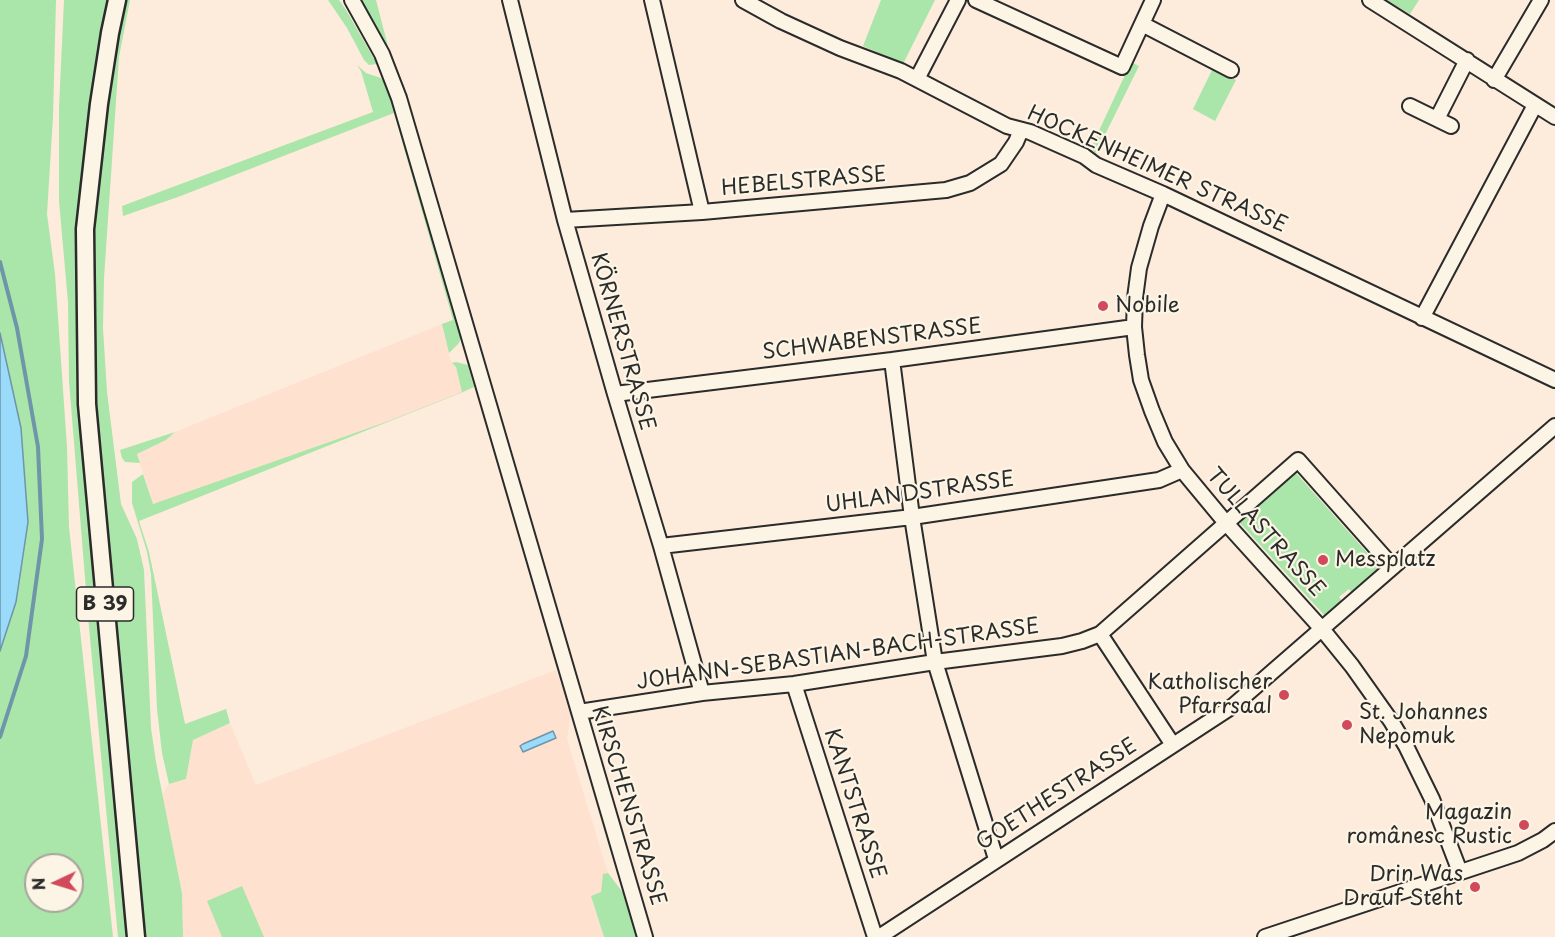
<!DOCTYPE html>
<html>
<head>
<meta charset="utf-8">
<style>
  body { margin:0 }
  #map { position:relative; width:1555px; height:937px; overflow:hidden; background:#fdecdb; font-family:"Playpen Sans",sans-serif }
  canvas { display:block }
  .north { position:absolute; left:24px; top:853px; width:60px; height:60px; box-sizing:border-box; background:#fcf5e5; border:2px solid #a8a49b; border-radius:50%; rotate:266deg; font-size:16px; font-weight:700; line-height:24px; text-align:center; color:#2b2b2b }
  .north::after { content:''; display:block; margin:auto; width:21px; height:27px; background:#d1495b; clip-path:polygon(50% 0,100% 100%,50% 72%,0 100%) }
</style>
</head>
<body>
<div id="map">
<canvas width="1555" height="937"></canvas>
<div class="north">N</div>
</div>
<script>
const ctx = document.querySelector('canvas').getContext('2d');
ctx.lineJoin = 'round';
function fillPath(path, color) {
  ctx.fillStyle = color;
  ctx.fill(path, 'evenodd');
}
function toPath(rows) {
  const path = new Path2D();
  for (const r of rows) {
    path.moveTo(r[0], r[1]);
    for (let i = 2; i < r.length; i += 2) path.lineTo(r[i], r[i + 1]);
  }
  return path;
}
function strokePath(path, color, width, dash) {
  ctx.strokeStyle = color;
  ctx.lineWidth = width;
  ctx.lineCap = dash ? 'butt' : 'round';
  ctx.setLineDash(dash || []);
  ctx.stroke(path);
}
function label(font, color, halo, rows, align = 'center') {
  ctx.font = font + ' "Playpen Sans",sans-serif';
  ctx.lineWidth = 4.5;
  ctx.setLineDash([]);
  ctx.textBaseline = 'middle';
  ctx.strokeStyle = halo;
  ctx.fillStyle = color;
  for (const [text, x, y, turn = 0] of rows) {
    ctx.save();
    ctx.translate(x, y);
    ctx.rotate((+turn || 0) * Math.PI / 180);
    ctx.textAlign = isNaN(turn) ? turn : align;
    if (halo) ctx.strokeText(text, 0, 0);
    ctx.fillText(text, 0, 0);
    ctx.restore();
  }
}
fillPath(toPath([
  [442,324,450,358,452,363,456,367,463,392,386,422,153,504,137,454,166,440,175,432],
  [556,670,571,712,567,739,608,873,603,875,601,893,591,896,604,937,183,937,182,893,162,795,169,784,186,779,193,740,230,723,256,785]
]), '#fee1cf');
fillPath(toPath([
  [0,0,56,0,53,117,47,214,55,274,67,447,69,527,113,937,0,937,0,651,16,602,28,522,21,428,0,333],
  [36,865,72,865,72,901,36,901],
  [64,0,109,0,87,131,76,274,77,338,84,466,128,937,118,937,89,627,69,381,68,302,59,201,59,108],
  [125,0,130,0,119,57,104,278,103,328,107,392,121,504,137,539,144,570,151,728,156,762,182,893,183,937,143,937,92,394,92,230,99,155,119,23],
  [328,0,339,0,346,10,377,64,369,65,364,60,347,28],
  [359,0,376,0,390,54,369,16],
  [881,0,935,0,903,64,863,46],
  [1386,0,1419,0,1410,14],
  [1131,62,1139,66,1096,153,1090,150],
  [357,65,366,73,381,78,386,84,397,112,461,337,459,343,449,353,442,324,453,320,394,113,178,197,123,216,122,206,373,112,361,71],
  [1213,68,1236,80,1215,121,1193,109],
  [456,362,468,365,474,387,463,392,139,521,149,552,185,724,226,709,230,723,193,740,186,779,169,784,162,753,157,709,151,574,147,552,132,503,132,482,143,474,153,504,386,422,462,392,456,367,452,363],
  [175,432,166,440,137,454,140,463,125,462,122,458,120,450],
  [1296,473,1378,565,1378,568,1351,592,1349,589,1339,597,1342,601,1325,616,1240,523],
  [608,873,624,894,638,937,604,937,591,896,601,892,603,874],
  [242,886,264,937,222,937,207,901]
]), '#aae5aa');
const water = toPath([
  [0,333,21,428,28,522,16,602,0,651,0,333],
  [553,731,556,738,523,752,520,746,523,744,553,731]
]);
fillPath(water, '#9adbfc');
strokePath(water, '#6e95a8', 1.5);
strokePath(toPath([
  [0,262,17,328,38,447,42,539,26,656,0,737]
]), '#6e95a8', 4);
const minor = toPath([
  [352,0,382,54,399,98,645,937],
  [510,0,565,220,615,394,661,546,702,693],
  [652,0,702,212],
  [743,0,781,21,840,48,901,71,1007,126,1030,132,1084,156,1096,165,1163,194,1555,380],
  [976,0,1122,67,1153,0],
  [1370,0,1555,117],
  [1142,24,1231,70],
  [917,79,958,0],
  [1494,80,1541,0],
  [1410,106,1451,126],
  [1437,119,1467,60],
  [1163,194,1151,226,1139,268,1135,298,1134,327,1137,355,1141,380,1152,411,1165,442,1182,470,1226,523,1322,629,1352,666,1391,721,1406,746,1432,799,1460,872],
  [565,220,702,212,946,190,970,183,1001,164,1016,142,1021,130],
  [1422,318,1535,105],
  [892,360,912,517,935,662,996,859],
  [615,394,892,360,1134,327],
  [661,546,912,517,1159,480,1182,470],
  [1100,634,1173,745],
  [794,684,875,937],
  [579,712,702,693,794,684,935,662,1062,646,1082,641,1100,634,1298,460,1393,567],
  [879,937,1233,706,1555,426],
  [1265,937,1518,853,1543,840,1555,831]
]);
const major = toPath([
  [117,0,110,33,99,104,85,229,87,404,136,937]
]);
strokePath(minor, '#2b2b2b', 18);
strokePath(major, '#2b2b2b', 21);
strokePath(minor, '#fcf5e5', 14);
strokePath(major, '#fcf5e5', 16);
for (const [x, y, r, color] of [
  [1103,306,6,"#d1495b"],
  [1323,560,6,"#d1495b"],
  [1284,695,6,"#d1495b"],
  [1347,725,6,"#d1495b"],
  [1524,825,6,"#d1495b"],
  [1475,887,6,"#d1495b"]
]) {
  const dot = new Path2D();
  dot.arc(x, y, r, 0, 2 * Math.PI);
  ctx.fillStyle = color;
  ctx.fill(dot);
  strokePath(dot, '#fcf5e5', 2);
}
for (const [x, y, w] of [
  [105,604,57]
]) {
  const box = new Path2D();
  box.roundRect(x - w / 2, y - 17, w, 34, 4.5);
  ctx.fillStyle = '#fcf5e5';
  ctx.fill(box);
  strokePath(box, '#2b2b2b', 1.5);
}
label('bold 20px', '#2b2b2b', null, [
  ["B 39",105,604]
]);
label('21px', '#2b2b2b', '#fcf5e5', [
  ["HOCKENHEIMER STRASSE",1157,170,24],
  ["HEBELSTRASSE",804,182,-5],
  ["SCHWABENSTRASSE",872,340,-7],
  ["KÖRNERSTRASSE",622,342,74],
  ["UHLANDSTRASSE",920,493,-8],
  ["TULLASTRASSE",1265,533,48],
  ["JOHANN-SEBASTIAN-BACH-STRASSE",838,655,-8],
  ["GOETHESTRASSE",1057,795,-33],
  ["KANTSTRASSE",854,804,72],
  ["KIRSCHENSTRASSE",628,806,73]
]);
label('21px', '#2b2b2b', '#fcf5e5', [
  ["Nobile",1115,306],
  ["Messplatz",1335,560],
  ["Katholischer",1272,683,"right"],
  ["Pfarrsaal",1272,707,"right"],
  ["St. Johannes",1359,713],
  ["Nepomuk",1359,737],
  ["Magazin",1512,813,"right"],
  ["românesc Rustic",1512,837,"right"],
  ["Drin Was",1463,875,"right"],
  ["Drauf Steht",1463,899,"right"]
], 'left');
</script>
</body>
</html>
